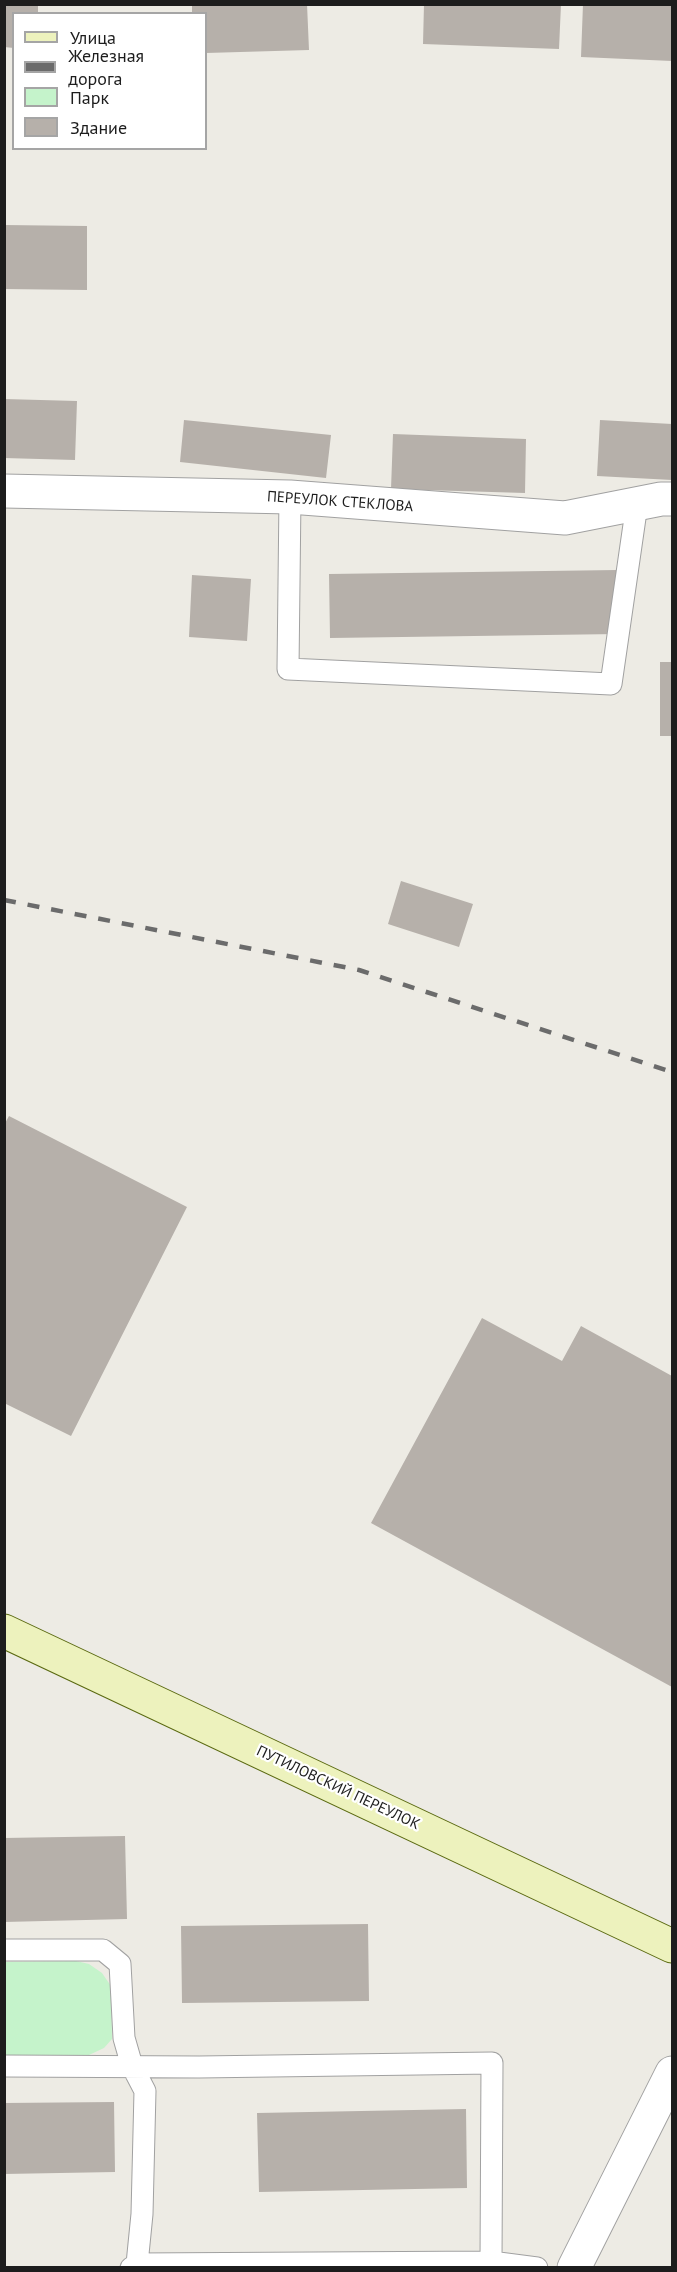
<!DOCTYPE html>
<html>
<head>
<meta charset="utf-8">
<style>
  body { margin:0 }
  #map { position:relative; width:677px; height:2272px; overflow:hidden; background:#edebe4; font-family:"PT Sans",sans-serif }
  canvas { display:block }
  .frame { position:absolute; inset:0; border:6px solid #1d1d1d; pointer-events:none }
  .legend { position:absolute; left:12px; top:12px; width:195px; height:138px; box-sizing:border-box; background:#fff; border:2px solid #a5a5a5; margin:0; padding:8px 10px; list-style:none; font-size:18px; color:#1d1d1d }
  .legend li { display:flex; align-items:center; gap:12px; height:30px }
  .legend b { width:30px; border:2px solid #a5a5a5 }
</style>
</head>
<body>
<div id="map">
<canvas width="677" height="2272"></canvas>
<div class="frame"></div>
<ul class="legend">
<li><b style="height:8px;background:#edf2bd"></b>Улица</li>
<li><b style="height:8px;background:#6b6b6b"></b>Железная дорога</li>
<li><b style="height:16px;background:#c5f3cb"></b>Парк</li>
<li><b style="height:16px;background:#b6b0aa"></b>Здание</li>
</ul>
</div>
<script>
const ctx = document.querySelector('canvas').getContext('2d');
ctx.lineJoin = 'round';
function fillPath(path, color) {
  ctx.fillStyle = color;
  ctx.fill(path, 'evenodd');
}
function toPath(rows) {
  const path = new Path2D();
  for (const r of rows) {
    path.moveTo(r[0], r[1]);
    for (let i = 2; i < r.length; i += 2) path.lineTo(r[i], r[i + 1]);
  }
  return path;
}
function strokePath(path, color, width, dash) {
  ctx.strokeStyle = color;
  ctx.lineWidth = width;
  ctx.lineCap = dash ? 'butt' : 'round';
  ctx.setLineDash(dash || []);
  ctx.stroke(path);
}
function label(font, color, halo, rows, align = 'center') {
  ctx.font = font + ' "PT Sans",sans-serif';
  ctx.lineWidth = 4.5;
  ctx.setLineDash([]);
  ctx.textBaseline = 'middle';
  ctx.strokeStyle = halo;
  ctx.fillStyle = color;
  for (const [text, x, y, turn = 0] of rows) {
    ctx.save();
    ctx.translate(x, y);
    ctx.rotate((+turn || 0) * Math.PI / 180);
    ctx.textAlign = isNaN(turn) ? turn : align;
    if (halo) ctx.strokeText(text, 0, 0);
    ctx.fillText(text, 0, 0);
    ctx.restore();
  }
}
fillPath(toPath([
  [76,1961,89,1964,102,1973,111,1986,112,2039,104,2048,89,2055,70,2057,5,2057,4,1962]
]), '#c5f3cb');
fillPath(toPath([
  [4,4,38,4,38,14,14,14,14,48,4,47],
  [192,4,307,4,309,50,206,53,206,14,192,14],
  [424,4,561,4,559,49,423,44],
  [583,4,672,4,672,61,581,57],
  [4,225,87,226,87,290,4,289],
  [4,399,77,401,75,460,4,458],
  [184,420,331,435,326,478,180,462],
  [600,420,672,424,672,480,597,476],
  [393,434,526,439,525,493,391,489],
  [617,570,618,634,330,638,329,574],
  [192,575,251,579,247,641,189,637],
  [660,662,672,662,672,736,660,736],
  [401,881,473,904,459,947,388,924],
  [9,1116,187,1207,71,1436,4,1403,4,1125],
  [482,1318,562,1361,581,1326,672,1376,672,1687,371,1523],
  [125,1836,127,1919,4,1922,4,1838],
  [368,1924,369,2001,182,2003,181,1926],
  [114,2102,115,2172,4,2174,4,2103],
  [466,2109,467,2188,259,2192,257,2113]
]), '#b6b0aa');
const service = toPath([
  [290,497,288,669,611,684,637,504],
  [4,1950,103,1950,120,1964,124,2038,132,2066,145,2091,142,2214,137,2264,131,2268],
  [4,2066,199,2067,492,2063,491,2262,537,2268],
  [137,2264,491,2262]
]);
const minor = toPath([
  [4,491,290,497,565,518,661,499,672,499],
  [574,2268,672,2073]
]);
const secondary = toPath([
  [4,1631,672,1946]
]);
strokePath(service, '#a1a1a1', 23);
strokePath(minor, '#a1a1a1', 35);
strokePath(secondary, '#5a6910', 35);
strokePath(service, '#fff', 21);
strokePath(minor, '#fff', 33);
strokePath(secondary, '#edf2bd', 33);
strokePath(toPath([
  [4,900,359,970,672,1072]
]), '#6b6b6b', 4.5, [12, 12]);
label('15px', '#1d1d1d', '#fff', [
  ["ПЕРЕУЛОК СТЕКЛОВА",340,502,4],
  ["ПУТИЛОВСКИЙ ПЕРЕУЛОК",338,1788,25]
]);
</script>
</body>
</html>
